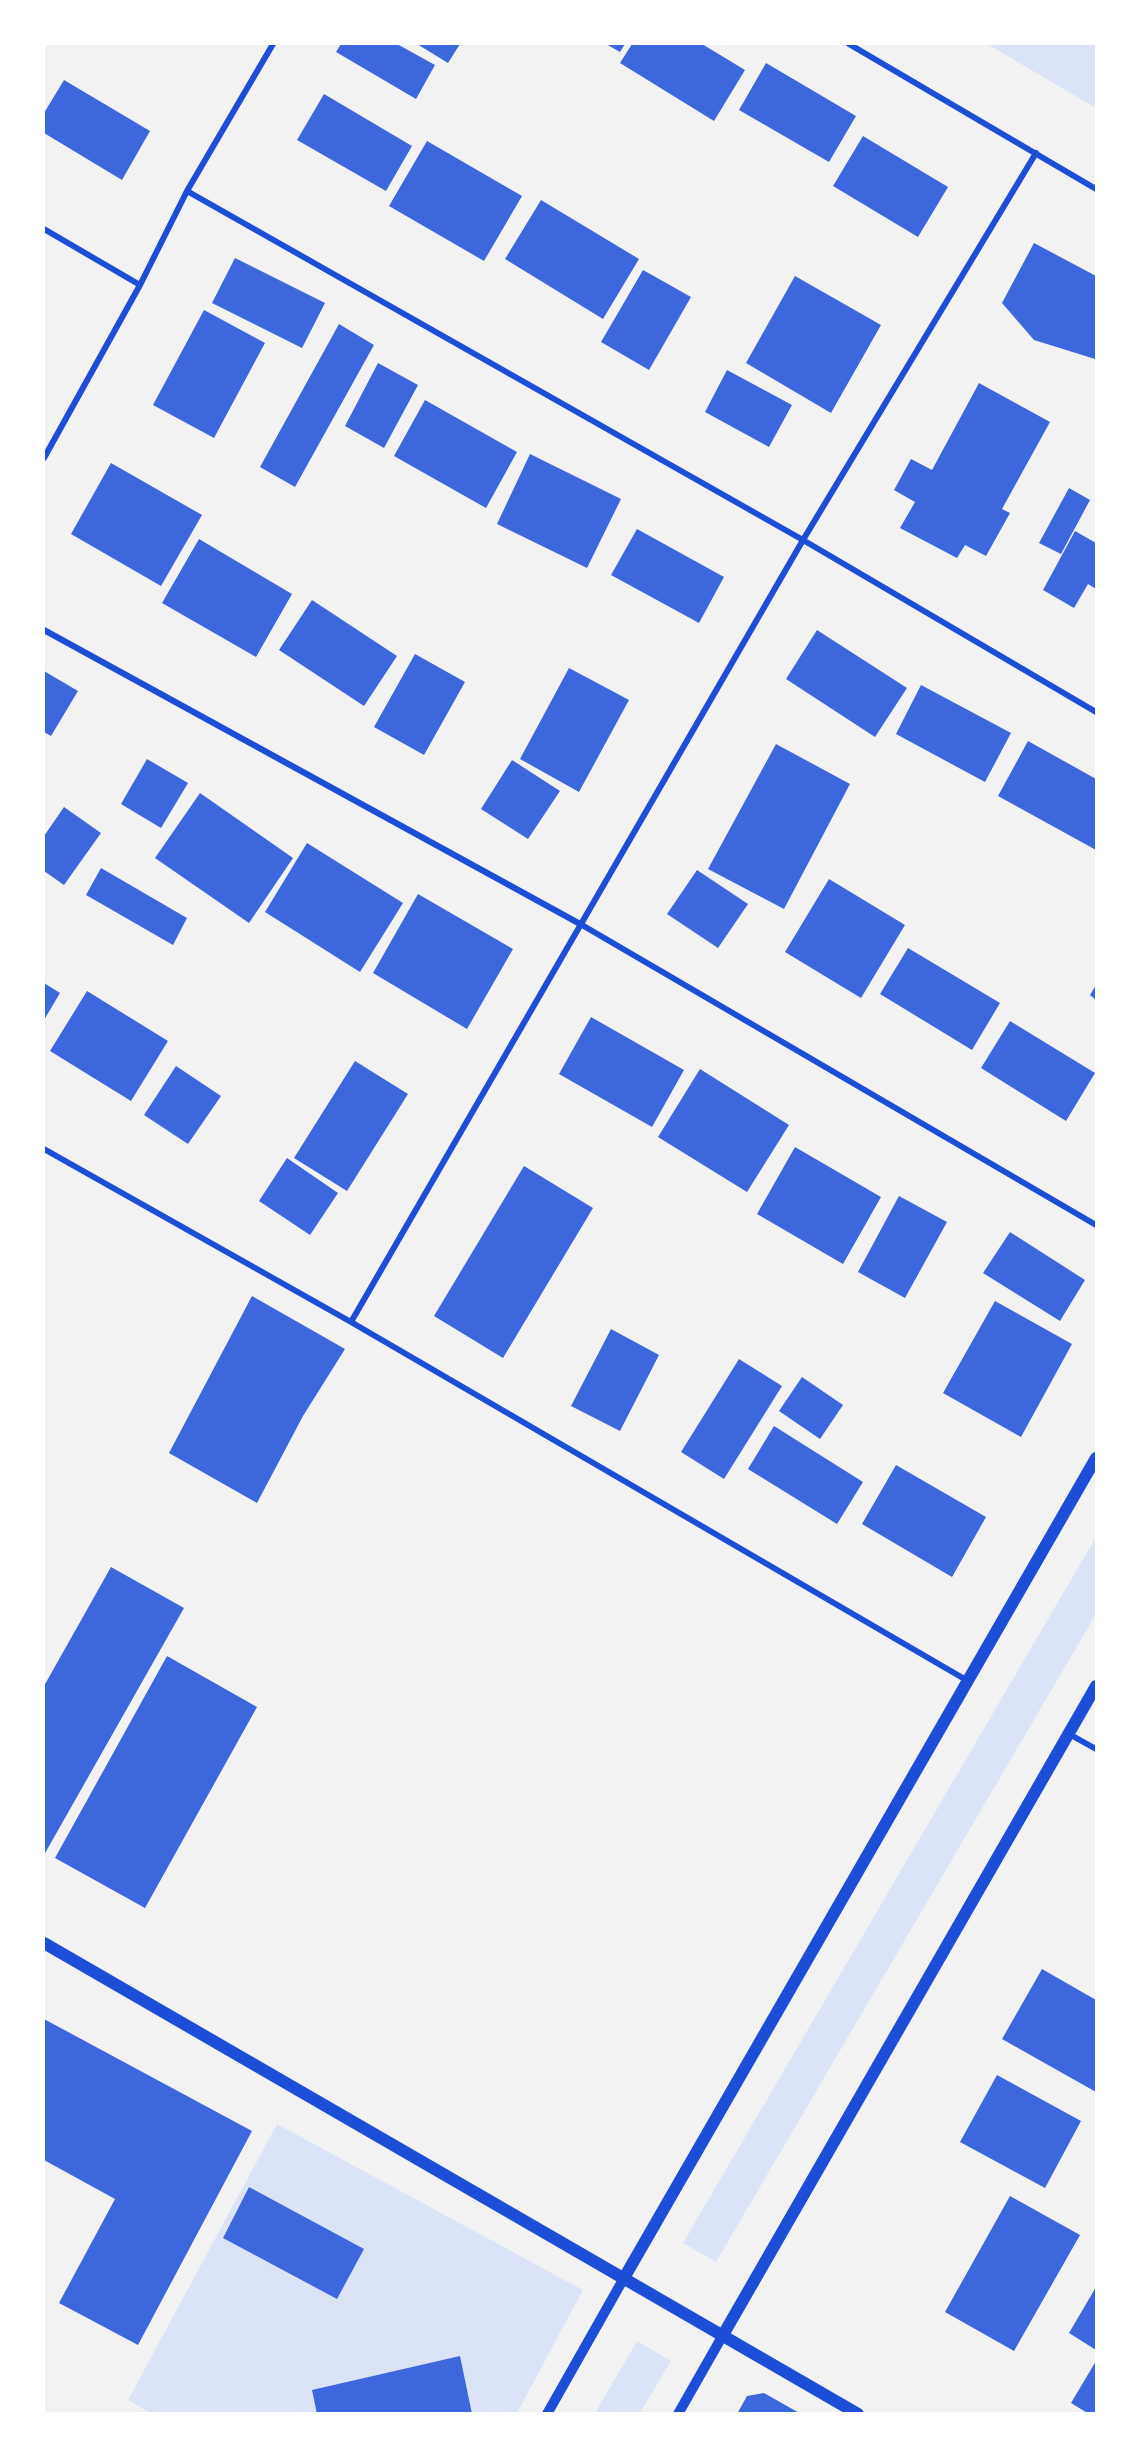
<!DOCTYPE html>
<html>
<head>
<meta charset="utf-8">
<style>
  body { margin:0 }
  #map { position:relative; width:1140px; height:2457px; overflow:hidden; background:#f2f2f2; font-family:"Asap Condensed",sans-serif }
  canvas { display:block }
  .frame { position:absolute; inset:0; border:45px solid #fff; pointer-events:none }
</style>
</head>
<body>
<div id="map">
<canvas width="1140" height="2457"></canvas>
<div class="frame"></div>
</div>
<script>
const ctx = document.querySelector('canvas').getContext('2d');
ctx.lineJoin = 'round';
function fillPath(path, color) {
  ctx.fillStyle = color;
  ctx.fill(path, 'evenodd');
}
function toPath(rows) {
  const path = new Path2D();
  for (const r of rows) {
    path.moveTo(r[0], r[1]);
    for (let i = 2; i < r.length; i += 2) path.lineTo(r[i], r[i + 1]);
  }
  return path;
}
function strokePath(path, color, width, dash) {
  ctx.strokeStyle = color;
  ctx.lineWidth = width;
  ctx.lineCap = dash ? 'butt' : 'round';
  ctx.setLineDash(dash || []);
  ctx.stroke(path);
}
fillPath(toPath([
  [987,44,1096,44,1096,108],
  [1096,1537,1096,1614,716,2262,683,2243],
  [277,2124,583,2290,517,2413,152,2414,128,2400],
  [637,2341,671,2361,640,2413,595,2413]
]), '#dbe4f7');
fillPath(toPath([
  [341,44,397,44,435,65,416,99,336,52],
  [417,44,460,44,448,63],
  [606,44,625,44,620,52],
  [632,44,702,44,745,70,714,121,620,63],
  [766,63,856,116,829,162,739,110],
  [64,80,150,131,122,180,44,133,44,113],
  [324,94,412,146,386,191,297,140],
  [863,136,948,187,918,237,833,186],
  [427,141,522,196,484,261,389,206],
  [541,200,639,259,603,319,505,259],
  [1034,243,1096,276,1095,359,1034,340,1002,303],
  [235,258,325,303,302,348,212,303],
  [643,270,691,297,649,370,601,342],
  [795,276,881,325,831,413,746,363],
  [204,310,265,343,214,438,153,405],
  [339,324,374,345,295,487,260,467],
  [378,363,418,385,384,448,345,426],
  [727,370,792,405,769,447,705,412],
  [979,383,1050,422,1002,509,1010,513,986,556,965,545,957,558,900,528,915,502,894,490,911,459,932,470],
  [425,400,517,452,486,508,394,456],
  [530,454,621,499,587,568,497,524],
  [111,463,202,515,161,586,71,534],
  [1069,488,1090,500,1061,554,1039,543],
  [637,529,724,577,699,623,611,575],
  [1075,531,1096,543,1096,589,1088,584,1074,608,1043,590],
  [199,539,292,594,256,657,162,603],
  [312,600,397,656,364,706,279,650],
  [817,630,907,688,875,737,786,679],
  [415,654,465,682,424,755,374,727],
  [569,668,629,700,579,792,520,759],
  [44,671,78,691,51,736,44,732],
  [921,685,1011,733,985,782,896,734],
  [1028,741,1096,779,1096,850,998,796],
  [776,744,850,784,784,909,708,869],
  [147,759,188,783,161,828,121,804],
  [512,760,560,791,528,839,481,809],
  [200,793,293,858,249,923,155,858],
  [64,807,101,833,64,885,44,871,44,836],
  [307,843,403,903,360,972,265,912],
  [101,868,187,918,173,945,86,895],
  [697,870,748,904,718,948,667,914],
  [829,879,905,925,861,998,785,952],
  [418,894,513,949,467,1029,373,973],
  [908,948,1000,1003,972,1050,880,994],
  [44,983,60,993,44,1020],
  [1096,985,1096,1000,1090,995],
  [87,991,168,1041,131,1101,50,1051],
  [591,1017,684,1070,652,1127,559,1074],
  [1010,1021,1095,1073,1066,1121,981,1068],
  [355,1061,408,1094,347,1191,294,1158],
  [176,1066,221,1096,188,1144,144,1115],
  [700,1069,789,1125,747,1192,658,1137],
  [795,1147,881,1197,843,1264,757,1214],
  [287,1158,338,1193,310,1235,259,1201],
  [524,1166,593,1208,503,1358,434,1316],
  [899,1196,947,1222,905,1298,858,1272],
  [1010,1232,1085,1280,1060,1321,983,1273],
  [252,1296,345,1349,303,1416,257,1503,169,1453],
  [995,1301,1072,1344,1021,1437,943,1393],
  [611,1329,659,1355,620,1431,571,1406],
  [739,1359,782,1386,724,1479,681,1452],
  [802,1377,843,1405,820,1439,779,1411],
  [774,1426,863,1482,837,1524,748,1469],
  [896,1465,986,1517,952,1577,862,1524],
  [111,1567,184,1608,44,1855,44,1686],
  [167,1656,257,1707,145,1908,55,1858],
  [1042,1969,1096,2000,1096,2092,1002,2039],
  [44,2019,252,2131,138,2345,59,2303,115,2199,44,2160],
  [997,2075,1081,2121,1045,2188,960,2142],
  [249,2187,364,2249,337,2299,223,2238],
  [1010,2196,1080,2235,1014,2351,945,2312],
  [1096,2287,1096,2350,1069,2333],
  [460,2356,472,2414,317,2414,312,2390],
  [1096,2361,1096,2414,1089,2414,1071,2403],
  [764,2393,801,2414,737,2414,747,2396]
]), '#3d67dc');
strokePath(toPath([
  [849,44,1096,189],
  [187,191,803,540,1096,712],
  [44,229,140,285],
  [44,458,140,285,187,191,273,44],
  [44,630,582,925,1096,1225],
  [44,1149,351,1322,968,1681],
  [351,1322,803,540,1036,153],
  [1069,1734,1096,1749]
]), '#1d4ed8', 6);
strokePath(toPath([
  [547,2414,624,2278],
  [678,2414,723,2335]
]), '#1d4ed8', 10);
strokePath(toPath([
  [44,1943,858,2414],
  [624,2278,1096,1458],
  [723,2335,1096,1686]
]), '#1d4ed8', 12);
</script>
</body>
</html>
